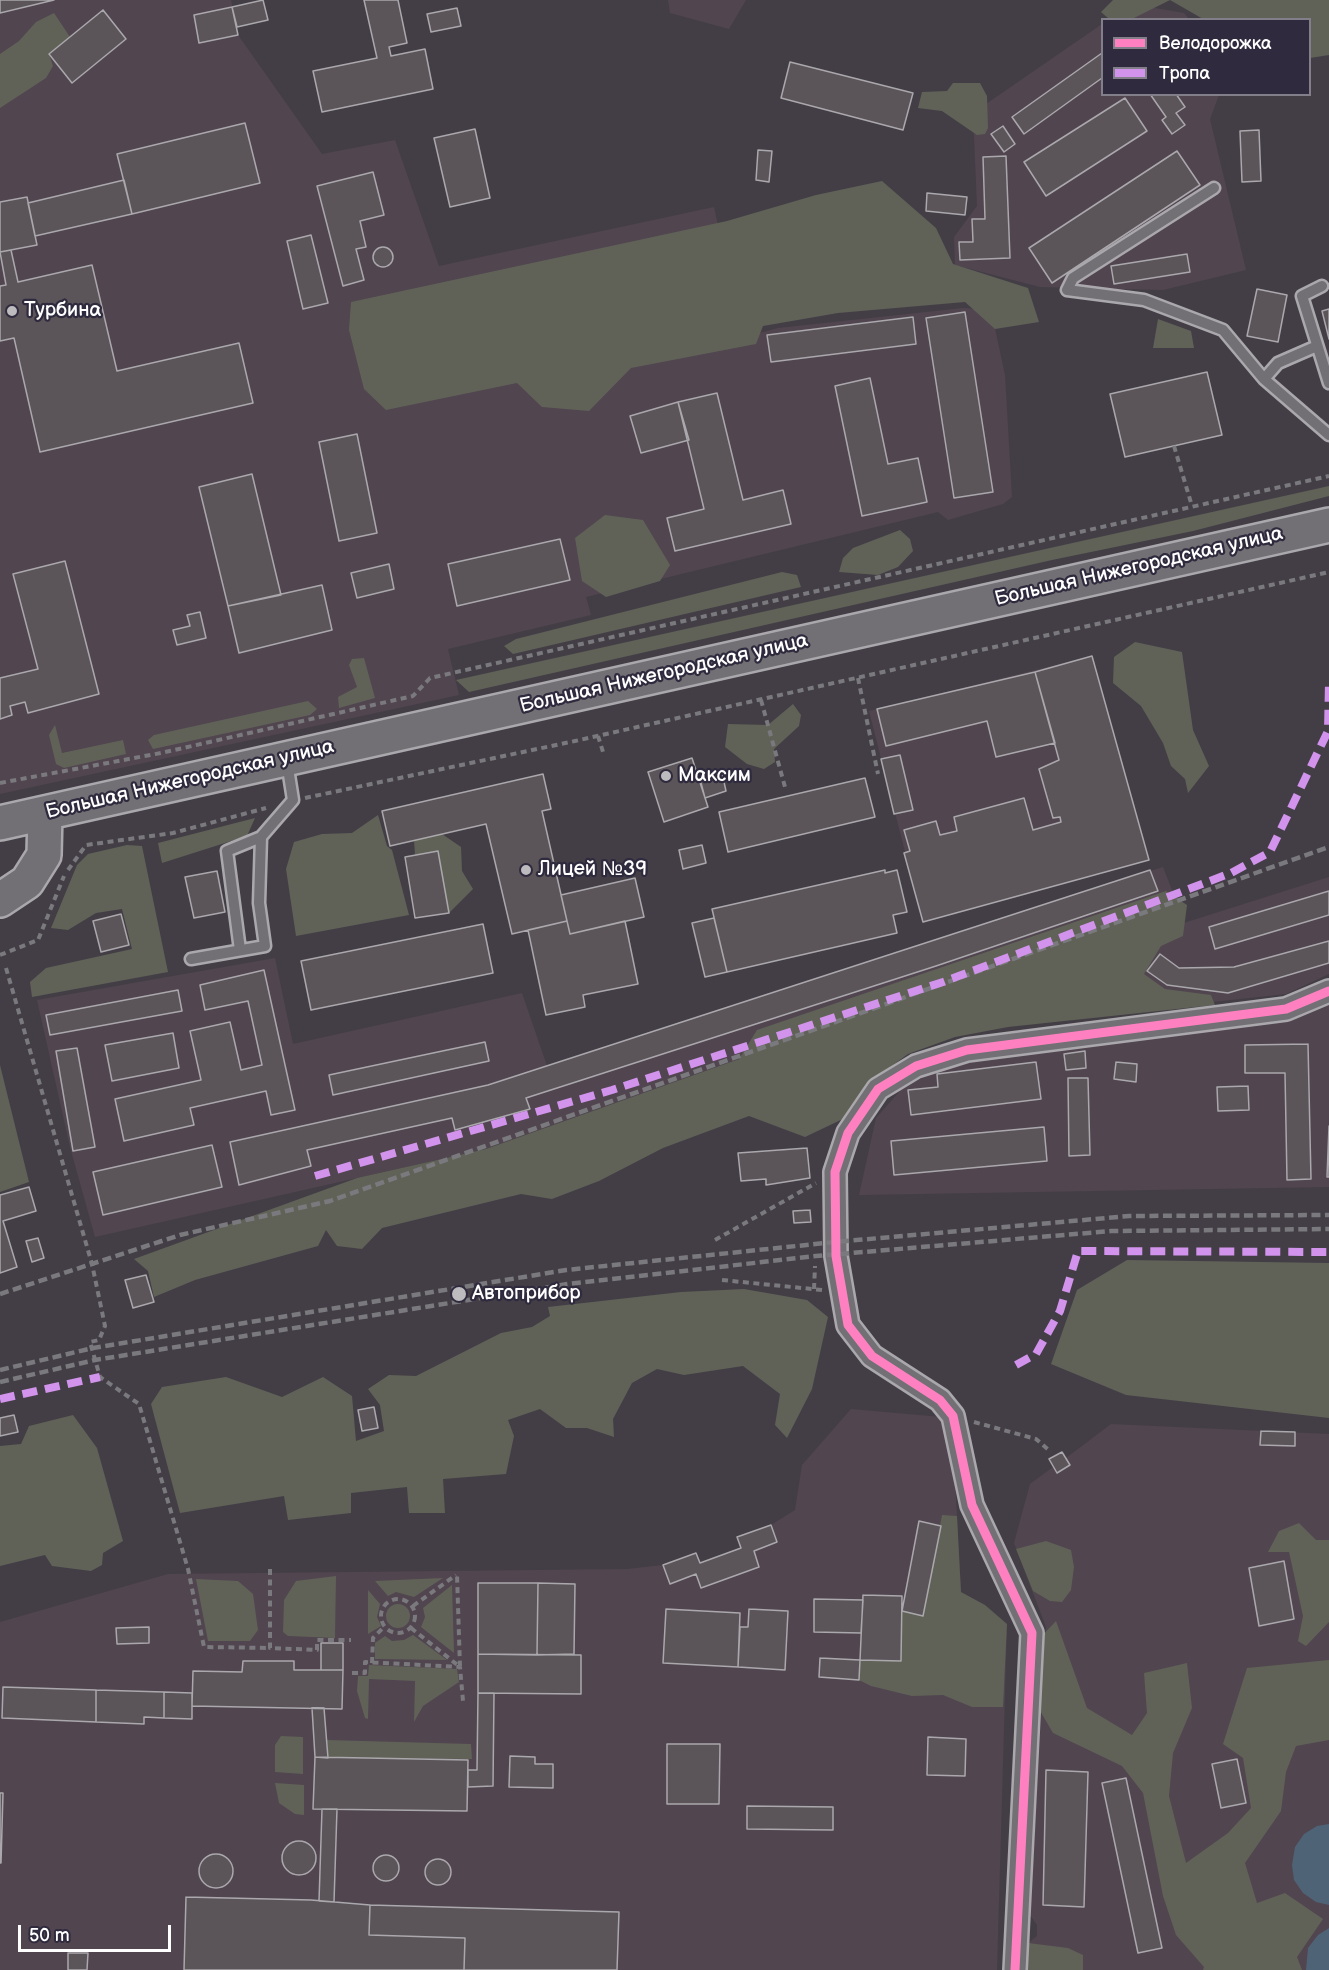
<!DOCTYPE html>
<html>
<head>
<meta charset="utf-8">
<style>
  body { margin:0 }
  #map { position:relative; width:1329px; height:1970px; overflow:hidden; background:#433e46; font-family:"Balsamiq Sans",sans-serif }
  canvas { display:block }
  .legend { position:absolute; left:1101px; top:18px; width:210px; height:78px; box-sizing:border-box; background:#2f2a3d; border:2px solid #827f8b; margin:0; padding:8px 10px; list-style:none; font-size:18px; color:#fff }
  .legend li { display:flex; align-items:center; gap:12px; height:30px }
  .legend b { width:30px; border:2px solid #827f8b }
  .scale { position:absolute; left:18px; top:1925px; width:153px; height:27px; box-sizing:border-box; border:3px solid #fff; border-top:0; padding-left:8px; font-size:18px; line-height:21px; white-space:nowrap; color:#fff; -webkit-text-stroke:4px #2f2a3d; paint-order:stroke }
</style>
</head>
<body>
<div id="map">
<canvas width="1329" height="1970"></canvas>
<ul class="legend">
<li><b style="height:8px;background:#ff80c0"></b>Велодорожка</li>
<li><b style="height:8px;background:#d193ec"></b>Тропа</li>
</ul>
<div class="scale">50 m</div>
</div>
<script>
const ctx = document.querySelector('canvas').getContext('2d');
ctx.lineJoin = 'round';
function fillPath(path, color) {
  ctx.fillStyle = color;
  ctx.fill(path, 'evenodd');
}
function toPath(rows) {
  const path = new Path2D();
  for (const r of rows) {
    if (r.length === 3) {
      path.moveTo(r[0] + r[2], r[1]);
      path.arc(r[0], r[1], r[2], 0, 2 * Math.PI);
      continue;
    }
    path.moveTo(r[0], r[1]);
    for (let i = 2; i < r.length; i += 2) path.lineTo(r[i], r[i + 1]);
  }
  return path;
}
function strokePath(path, color, width, dash) {
  ctx.strokeStyle = color;
  ctx.lineWidth = width;
  ctx.lineCap = dash ? 'butt' : 'round';
  ctx.setLineDash(dash || []);
  ctx.stroke(path);
}
function label(font, color, halo, rows, align = 'center') {
  ctx.font = font + ' "Balsamiq Sans",sans-serif';
  ctx.lineWidth = 4.5;
  ctx.setLineDash([]);
  ctx.textBaseline = 'middle';
  ctx.strokeStyle = halo;
  ctx.fillStyle = color;
  for (const [text, x, y, turn = 0] of rows) {
    ctx.save();
    ctx.translate(x, y);
    ctx.rotate((+turn || 0) * Math.PI / 180);
    ctx.textAlign = isNaN(turn) ? turn : align;
    if (halo) ctx.strokeText(text, 0, 0);
    ctx.fillText(text, 0, 0);
    ctx.restore();
  }
}
fillPath(toPath([
  [0,0,231,0,238,35,322,154,395,140,439,266,714,207,742,338,778,328,963,308,991,310,1005,375,1012,497,1003,504,948,520,938,512,586,597,591,615,448,649,459,695,0,794],
  [668,0,746,0,729,29,670,13],
  [1131,4,1184,13,1189,19,1108,20],
  [1102,24,1102,94,1219,95,1210,119,1246,270,1163,290,1040,287,955,265,954,237,977,206,973,113],
  [1092,656,1149,860,923,922,869,711],
  [1163,867,1177,903,486,1149,95,1237,70,1147,37,1000,275,958,293,1044,522,993,547,1066],
  [1329,877,1329,974,1286,994,1148,1009,1130,940],
  [1329,1003,1329,1187,859,1195,876,1118,914,1075,945,1064,1257,1023],
  [851,1409,952,1418,962,1617,1007,1624,997,1970,0,1970,0,1622,168,1574,627,1569,663,1565,696,1553,701,1563,741,1548,737,1537,771,1525,795,1510,802,1465],
  [1111,1424,1329,1434,1329,1970,1027,1970,1028,1943,1037,1936,1037,1925,1030,1915,1046,1627,1014,1543,1030,1484,1053,1467,1049,1459,1062,1452,1066,1458]
]), '#514550');
fillPath(toPath([
  [1113,0,1329,0,1329,55,1310,58,1310,20,1203,19,1170,0,1132,19,1109,19,1101,12],
  [54,13,70,37,49,54,53,66,46,78,0,108,0,54,19,41,36,22],
  [953,83,980,83,987,96,988,128,985,134,977,135,942,111,918,108,922,92,947,91],
  [882,181,936,228,953,264,1028,288,1039,322,995,329,965,302,838,313,763,326,756,344,631,368,589,411,542,407,517,383,386,410,364,389,349,330,351,302,727,221,816,195],
  [1158,319,1191,331,1194,348,1153,348],
  [1329,486,1329,496,1193,531,1052,560,469,692,456,680],
  [605,515,643,520,670,565,660,581,606,597,582,581,575,538],
  [900,530,910,539,913,551,898,567,878,575,839,572,843,558,853,548],
  [782,572,797,575,801,587,513,654,504,646,516,639],
  [1135,642,1182,652,1193,730,1209,766,1188,793,1185,779,1171,766,1163,743,1141,706,1113,683,1114,657],
  [364,658,375,698,339,708,338,697,357,687,349,665,352,659],
  [308,701,317,709,310,715,153,749,148,740,154,735],
  [793,704,801,715,799,726,774,749,775,762,764,769,747,764,725,747,728,724,768,725],
  [55,725,62,753,123,740,126,754,64,768,56,764,49,735],
  [378,815,387,846,392,850,409,915,296,936,286,869,294,842,322,834,352,833],
  [255,818,247,836,162,863,158,843],
  [442,834,461,847,462,871,473,889,449,913,437,851,415,855,414,840],
  [127,845,142,846,168,972,32,997,30,982,46,968,132,949,122,909,96,913,68,930,51,928,77,865,88,854],
  [1166,891,1187,905,1183,936,1161,946,1144,974,1165,989,1211,995,1215,1005,1008,1027,955,1037,908,1054,868,1083,847,1117,805,1137,749,1116,663,1148,599,1181,552,1199,521,1194,382,1228,362,1249,337,1246,326,1230,318,1246,195,1280,154,1297,148,1271,134,1259,357,1178,486,1149,739,1059,757,1030],
  [0,1065,29,1182,0,1192],
  [1127,1260,1329,1263,1329,1418,1126,1395,1051,1364,1077,1290],
  [744,1289,807,1300,828,1317,812,1389,787,1438,775,1425,780,1394,743,1366,684,1375,657,1369,632,1383,613,1419,614,1437,587,1428,566,1428,540,1409,508,1420,514,1436,506,1474,443,1479,445,1513,409,1513,407,1487,351,1493,351,1513,288,1520,284,1496,180,1513,151,1404,162,1387,226,1377,282,1397,323,1377,352,1396,356,1441,384,1431,380,1405,368,1389,389,1375,416,1376,501,1333,532,1327,550,1316,548,1307,681,1292],
  [73,1415,97,1448,123,1541,103,1553,102,1565,91,1571,52,1566,45,1555,0,1566,0,1446,21,1444,29,1426],
  [942,1515,957,1516,961,1592,985,1605,1007,1624,1003,1707,972,1707,943,1695,912,1696,871,1686,859,1680,860,1660,900,1661,902,1611,923,1615],
  [1299,1523,1316,1540,1329,1540,1329,1622,1306,1646,1298,1641,1303,1616,1289,1552,1268,1552,1279,1531],
  [1046,1541,1071,1550,1074,1567,1071,1590,1062,1602,1050,1601,1033,1591,1016,1549],
  [336,1576,335,1638,288,1636,283,1632,284,1600,296,1581],
  [443,1578,414,1597,396,1592,388,1596,375,1581],
  [196,1579,238,1581,253,1594,258,1630,250,1641,208,1641],
  [452,1585,454,1653,421,1627,425,1617,423,1608],
  [368,1590,380,1604,377,1617,381,1626,368,1634],
  [398,1616,12],
  [1056,1621,1087,1708,1132,1735,1147,1713,1144,1673,1187,1663,1192,1708,1173,1753,1169,1796,1186,1863,1228,1833,1251,1808,1243,1758,1223,1744,1247,1668,1329,1660,1329,1740,1296,1746,1286,1772,1281,1811,1245,1863,1257,1903,1285,1893,1323,1919,1297,1957,1302,1970,1203,1970,1204,1967,1176,1935,1163,1896,1143,1793,1122,1766,1053,1733,1039,1709,1039,1639],
  [413,1635,447,1660,375,1659,375,1643,385,1636,392,1641,404,1640],
  [369,1665,457,1669,459,1682,423,1706,414,1722,415,1681,369,1679,368,1719,365,1718,357,1691,358,1676,368,1676],
  [281,1736,303,1737,303,1774,275,1772,275,1745],
  [327,1740,471,1744,472,1759,328,1758],
  [275,1783,304,1785,304,1815,295,1814,279,1803],
  [1028,1943,1068,1948,1083,1955,1083,1970,1027,1970]
]), '#606257');
fillPath(toPath([
  [1329,1824,1329,1905,1316,1902,1303,1893,1294,1880,1292,1865,1295,1847,1304,1834,1317,1826],
  [1329,1928,1329,1970,1306,1970,1308,1948,1318,1935]
]), '#4f6376');
const building = toPath([
  [0,0,54,0,0,13,0,0],
  [263,0,268,20,237,27,232,7,263,0],
  [364,0,398,0,407,43,389,47,391,56,425,49,433,89,322,112,313,71,377,58,364,0],
  [232,7,238,35,199,43,194,15,232,7],
  [457,8,461,26,431,32,427,14,457,8],
  [103,10,126,39,72,83,49,54,103,10],
  [1102,53,1102,78,1024,134,1012,117,1102,53],
  [790,62,913,93,903,130,781,98,790,62],
  [1150,94,1176,94,1185,107,1176,113,1185,125,1172,134,1162,120,1166,117,1150,94],
  [1125,98,1147,131,1046,196,1024,162,1125,98],
  [245,123,260,183,132,214,117,154,245,123],
  [1003,126,1015,144,1004,152,991,134,1003,126],
  [475,129,490,198,450,207,434,138,475,129],
  [1259,130,1261,181,1242,182,1240,131,1259,130],
  [758,150,772,151,769,182,756,180,758,150],
  [1177,151,1200,185,1052,283,1029,248,1177,151],
  [1006,156,1010,258,960,260,959,242,973,242,972,219,985,219,983,157,1006,156],
  [373,172,384,215,360,221,366,247,356,249,364,280,343,286,317,186,373,172],
  [124,180,132,214,35,236,28,203,124,180],
  [927,193,967,197,965,215,926,211,927,193],
  [27,197,37,245,0,252,0,202,27,197],
  [311,235,328,303,303,309,287,241,311,235],
  [383,257,10],
  [11,250,18,282,92,265,117,371,239,343,253,403,40,452,14,338,0,341,0,286,6,285,0,252,11,250],
  [1187,254,1190,272,1114,284,1111,266,1187,254],
  [1257,289,1287,295,1278,342,1247,336,1257,289],
  [1329,309,1329,339,1322,311,1329,309],
  [965,312,993,492,954,498,926,318,965,312],
  [913,317,916,344,771,362,767,335,913,317],
  [1207,372,1222,435,1125,457,1110,394,1207,372],
  [870,378,888,464,918,458,927,502,862,516,835,386,870,378],
  [717,393,743,500,783,490,791,524,675,551,667,518,704,509,678,402,717,393],
  [678,402,689,440,641,453,630,416,678,402],
  [357,434,377,533,339,541,319,442,357,434],
  [252,474,281,595,228,606,199,487,252,474],
  [560,539,570,580,457,606,448,564,560,539],
  [65,561,99,694,28,713,25,702,10,706,12,715,0,719,0,678,38,669,13,574,65,561],
  [389,564,394,589,357,598,351,573,389,564],
  [322,585,332,630,239,653,228,606,322,585],
  [200,612,206,638,177,645,173,630,190,626,187,615,200,612],
  [1092,656,1149,860,923,922,904,853,910,851,904,830,936,821,940,835,957,831,954,817,1024,798,1033,830,1061,822,1060,817,1053,818,1039,769,1059,760,1035,672,1092,656],
  [1035,672,1055,743,996,757,987,721,886,746,877,709,1035,672],
  [900,755,913,810,894,814,881,759,900,755],
  [692,758,708,807,664,822,648,772,692,758],
  [722,773,726,791,705,798,700,779,722,773],
  [543,774,551,809,542,811,567,921,512,934,486,824,390,846,382,811,543,774],
  [865,778,875,817,728,852,719,812,865,778],
  [702,845,706,863,683,869,679,850,702,845],
  [438,851,449,913,415,918,405,857,438,851],
  [885,870,885,873,897,870,907,912,893,915,897,933,727,972,712,909,885,870],
  [1150,870,1158,891,936,966,526,1098,530,1109,455,1130,452,1118,307,1150,311,1166,239,1185,230,1142,488,1085,1150,870],
  [217,871,225,912,194,918,185,877,217,871],
  [635,878,644,917,570,934,561,895,635,878],
  [1329,891,1329,915,1215,949,1209,927,1329,891],
  [121,914,129,945,101,952,93,921,121,914],
  [714,918,727,972,705,977,692,923,714,918],
  [567,921,570,934,625,921,638,984,583,995,585,1007,546,1015,528,930,567,921],
  [483,924,493,973,311,1010,301,961,483,924],
  [1329,941,1329,963,1228,993,1167,985,1147,971,1160,954,1179,968,1234,967,1329,941],
  [264,970,295,1110,271,1115,266,1091,190,1108,194,1125,124,1141,115,1099,201,1080,190,1031,230,1022,241,1070,262,1065,248,1001,205,1010,200,985,264,970],
  [178,990,182,1011,50,1035,46,1015,178,990],
  [173,1033,179,1068,112,1081,105,1045,173,1033],
  [485,1042,489,1061,333,1095,329,1075,485,1042],
  [1308,1044,1311,1179,1287,1180,1285,1073,1245,1073,1245,1045,1308,1044],
  [77,1048,95,1147,73,1151,56,1051,77,1048],
  [1085,1051,1086,1068,1066,1070,1064,1054,1085,1051],
  [1036,1062,1041,1099,911,1115,908,1090,938,1087,937,1074,1036,1062],
  [1116,1062,1137,1064,1136,1082,1114,1079,1116,1062],
  [1068,1078,1088,1078,1090,1155,1069,1156,1068,1078],
  [1248,1086,1249,1110,1218,1111,1217,1087,1248,1086],
  [1329,1126,1329,1177,1327,1177,1329,1126],
  [1044,1127,1047,1161,894,1175,891,1141,1044,1127],
  [212,1145,222,1187,103,1215,93,1172,212,1145],
  [807,1148,810,1178,766,1185,766,1179,741,1181,738,1153,807,1148],
  [29,1187,36,1211,3,1221,17,1267,0,1273,0,1195,29,1187],
  [810,1210,811,1222,794,1223,793,1211,810,1210],
  [38,1238,44,1258,32,1262,26,1241,38,1238],
  [146,1275,154,1302,133,1308,125,1280,146,1275],
  [374,1407,378,1428,362,1431,358,1410,374,1407],
  [14,1415,18,1432,0,1436,0,1418,14,1415],
  [1261,1431,1295,1432,1295,1446,1260,1445,1261,1431],
  [1062,1452,1070,1465,1057,1473,1049,1459,1062,1452],
  [919,1521,941,1526,923,1616,902,1611,919,1521],
  [771,1525,777,1542,754,1551,759,1567,701,1588,696,1574,670,1584,663,1565,696,1553,700,1563,741,1548,737,1537,771,1525],
  [1284,1561,1294,1619,1259,1626,1249,1568,1284,1561],
  [478,1583,538,1583,537,1655,478,1654,478,1583],
  [538,1583,575,1584,574,1654,537,1655,538,1583],
  [863,1595,902,1596,901,1661,860,1660,863,1595],
  [814,1599,863,1600,861,1633,814,1632,814,1599],
  [666,1609,740,1613,738,1667,663,1663,666,1609],
  [749,1609,788,1611,785,1670,738,1667,740,1627,748,1627,749,1609],
  [149,1627,149,1643,117,1644,116,1628,149,1627],
  [321,1643,343,1643,343,1670,321,1670,321,1643],
  [478,1654,581,1655,581,1694,478,1693,478,1654],
  [820,1658,860,1660,859,1680,819,1677,820,1658],
  [243,1661,294,1661,294,1670,343,1670,342,1709,192,1706,193,1671,242,1672,243,1661],
  [3,1687,96,1690,96,1722,2,1718,3,1687],
  [96,1690,164,1692,164,1718,144,1717,144,1724,96,1722,96,1690],
  [164,1692,192,1693,192,1719,164,1718,164,1692],
  [478,1693,494,1693,493,1786,468,1787,468,1770,477,1770,478,1693],
  [312,1708,324,1708,328,1758,315,1757,312,1708],
  [928,1737,966,1739,965,1776,927,1775,928,1737],
  [667,1744,720,1744,719,1804,667,1804,667,1744],
  [510,1756,535,1757,535,1764,553,1764,553,1788,509,1787,510,1756],
  [315,1757,468,1760,467,1811,313,1809,315,1757],
  [1237,1759,1246,1803,1221,1808,1212,1764,1237,1759],
  [1046,1770,1088,1772,1084,1907,1043,1905,1046,1770],
  [1126,1778,1162,1948,1138,1953,1102,1783,1126,1778],
  [0,1793,3,1793,1,1863,0,1863,0,1793],
  [747,1806,833,1807,833,1830,747,1829,747,1806],
  [322,1809,337,1809,334,1902,319,1901,322,1809],
  [299,1858,17],
  [216,1871,17],
  [386,1868,13],
  [438,1872,13],
  [186,1897,311,1900,370,1905,369,1935,465,1938,464,1970,184,1970,186,1897],
  [370,1905,619,1912,617,1970,464,1970,465,1938,369,1935,370,1905],
  [68,1953,88,1953,87,1970,68,1970,68,1953]
]);
fillPath(building, '#5b5559');
strokePath(building, '#aaa8ac', 1.5);
const lane = toPath([
  [1214,188,1073,278,1067,290,1144,300,1223,330,1264,379,1329,435],
  [1322,286,1302,296,1329,383],
  [1264,379,1278,363,1317,346],
  [240,950,227,851,261,837],
  [191,959,265,946,259,903,261,837,293,800,287,762]
]);
const street = toPath([
  [1015,1970,1032,1633,972,1505,953,1416,940,1400,872,1356,848,1325,836,1256,835,1172,848,1133,878,1089,916,1066,967,1050,1286,1009,1329,991]
]);
const primary = toPath([
  [0,823,1329,525],
  [0,900,27,882,44,855,45,813]
]);
strokePath(lane, '#aaa8ac', 15);
strokePath(street, '#aaa8ac', 26);
strokePath(primary, '#aaa8ac', 38);
strokePath(toPath([
  [1174,446,1192,506],
  [858,678,878,774],
  [761,700,785,787],
  [598,736,604,755],
  [0,783,161,753,413,696,430,678,1329,476],
  [305,798,575,741,1329,572],
  [68,870,86,845,173,833,266,808],
  [0,955,38,940,64,876],
  [6,968,92,1264,105,1326,99,1340,90,1342,100,1377,139,1404,188,1569,204,1647,270,1648],
  [715,1240,816,1183],
  [722,1280,822,1290],
  [814,1289,815,1266],
  [974,1422,1036,1439,1051,1452],
  [270,1569,270,1648,317,1650,317,1640,351,1640],
  [398,1616,17],
  [413,1606,456,1575],
  [411,1628,460,1667,457,1575],
  [372,1663,373,1638,384,1627],
  [352,1673,365,1673,365,1662,460,1667,463,1701]
]), '#7a797d', 4, [6, 4.5]);
strokePath(lane, '#727074', 10);
strokePath(street, '#727074', 21);
strokePath(primary, '#727074', 33);
strokePath(toPath([
  [0,1294,180,1235,330,1201,1329,847],
  [0,1370,93,1348,566,1270,835,1242,1129,1216,1329,1215],
  [0,1382,95,1360,568,1284,816,1256,1111,1231,1329,1229]
]), '#7a797d', 4.5, [9, 4.5]);
strokePath(toPath([
  [315,1176,612,1090,943,982,1231,873,1270,852,1328,731,1329,683],
  [1016,1365,1036,1354,1060,1311,1078,1251,1329,1252],
  [0,1399,100,1377]
]), '#d193ec', 8, [15, 8]);
strokePath(toPath([
  [1015,1970,1032,1633,972,1505,953,1416,940,1400,872,1356,848,1325,836,1256,835,1172,848,1133,878,1089,916,1066,967,1050,1286,1009,1329,991]
]), '#ff80c0', 9);
for (const [x, y, r, color] of [
  [12,311,6,"#bdbbbe"],
  [666,776,6,"#bdbbbe"],
  [526,870,6,"#bdbbbe"],
  [459,1294,8,"#bdbbbe"]
]) {
  const dot = new Path2D();
  dot.arc(x, y, r, 0, 2 * Math.PI);
  ctx.fillStyle = color;
  ctx.fill(dot);
  strokePath(dot, '#2f2a3d', 2);
}
label('20px', '#fff', '#2f2a3d', [
  ["Турбина",24,311],
  ["Максим",678,776],
  ["Лицей №39",538,870],
  ["Автоприбор",472,1294]
], 'left');
label('20px', '#fff', '#2f2a3d', [
  ["Большая Нижегородская улица",1139,567,-13],
  ["Большая Нижегородская улица",664,674,-13],
  ["Большая Нижегородская улица",190,780,-13]
]);
</script>
</body>
</html>
